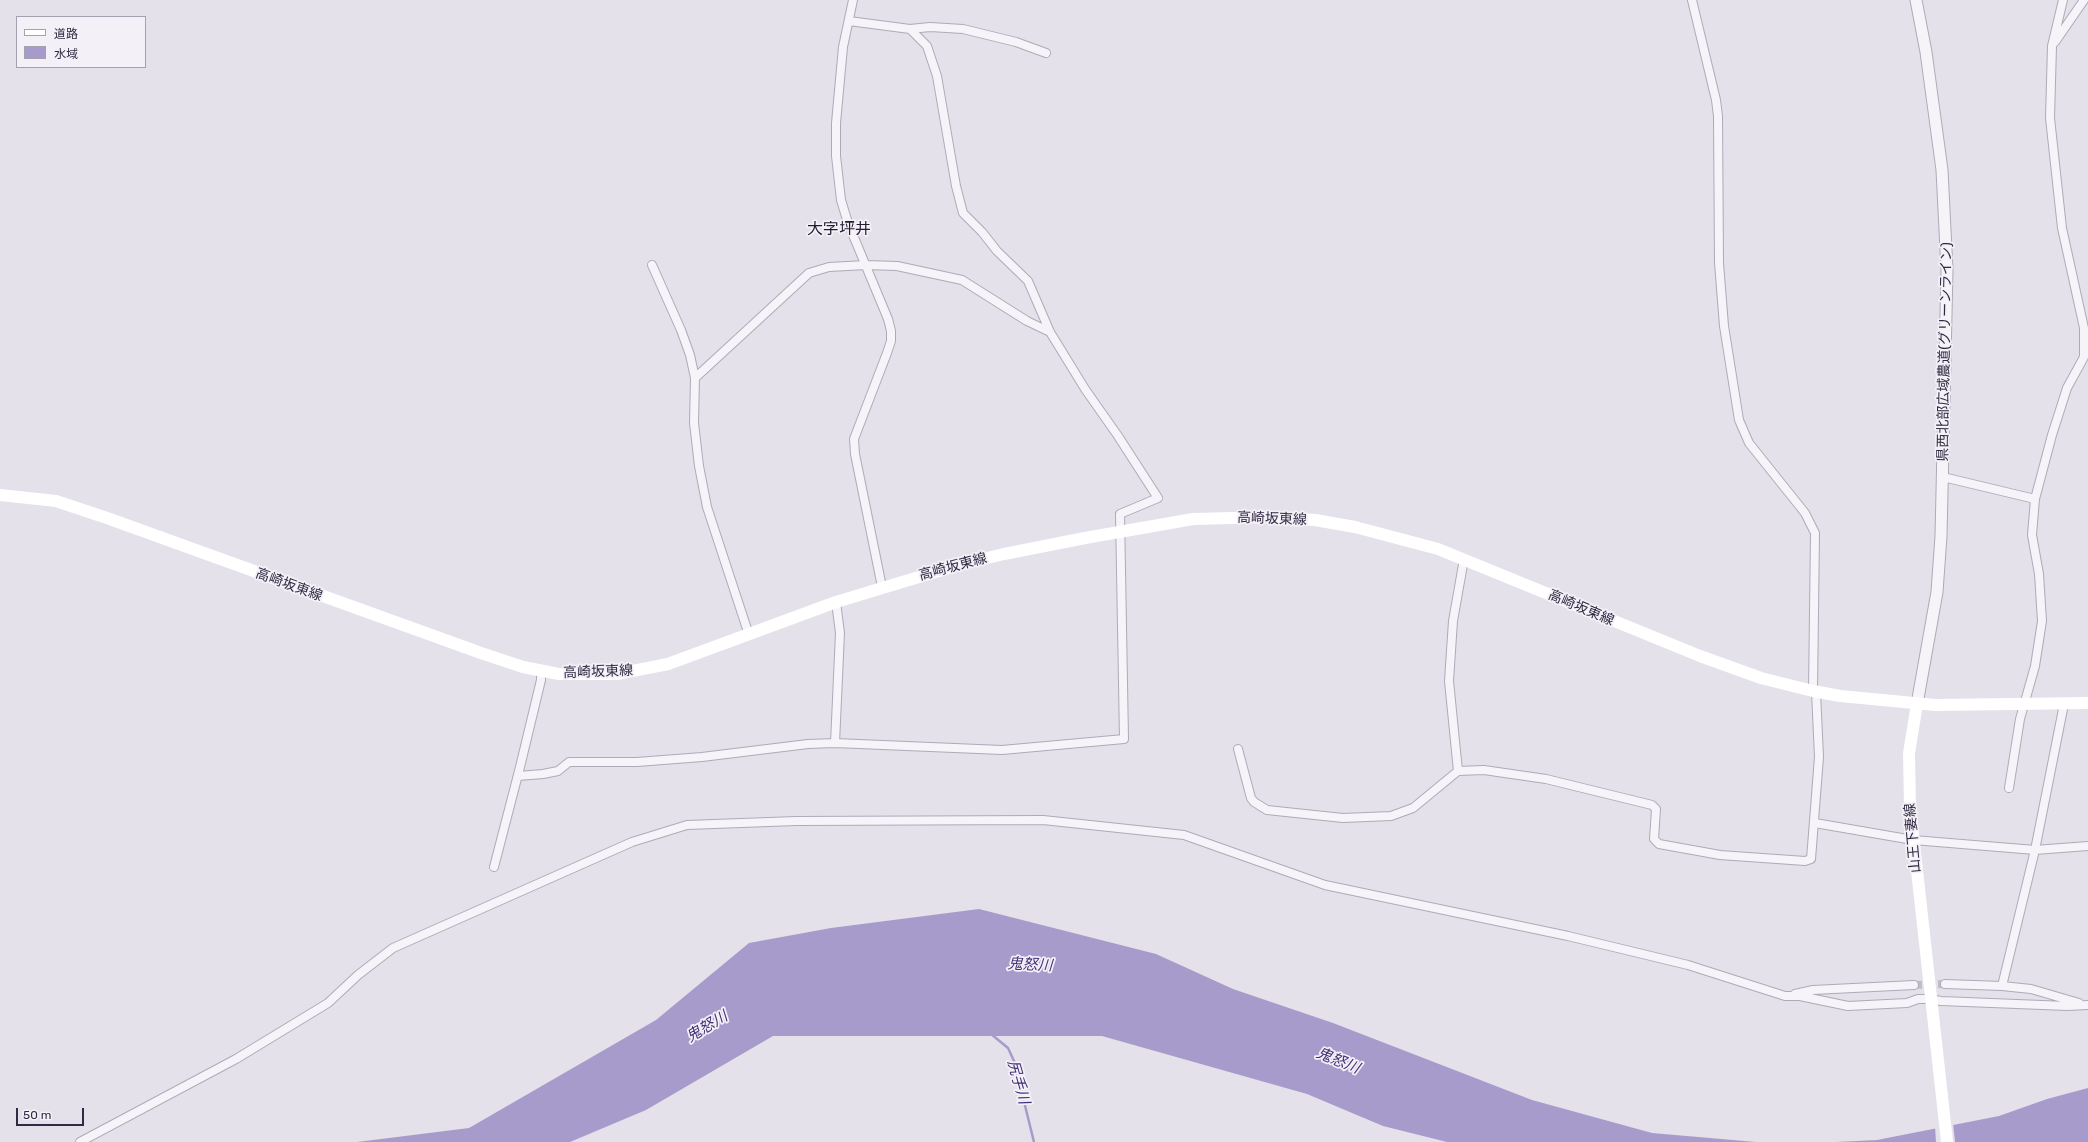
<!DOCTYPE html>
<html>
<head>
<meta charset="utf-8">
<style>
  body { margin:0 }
  #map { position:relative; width:2088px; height:1142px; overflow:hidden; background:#e4e1ea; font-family:Rubik,"Noto Sans JP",sans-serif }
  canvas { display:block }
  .legend { position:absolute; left:16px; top:16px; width:130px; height:52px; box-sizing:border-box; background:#f3f1f7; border:1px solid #a6a1af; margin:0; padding:5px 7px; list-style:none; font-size:12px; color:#322942 }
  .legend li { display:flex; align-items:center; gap:8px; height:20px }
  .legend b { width:20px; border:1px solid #a6a1af }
  .scale { position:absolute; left:16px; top:1108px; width:68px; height:18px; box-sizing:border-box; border:2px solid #322942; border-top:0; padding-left:5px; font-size:12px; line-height:14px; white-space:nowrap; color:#322942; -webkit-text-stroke:3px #f3f1f7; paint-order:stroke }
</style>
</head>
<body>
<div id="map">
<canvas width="2088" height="1142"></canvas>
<ul class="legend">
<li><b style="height:5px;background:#fff"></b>道路</li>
<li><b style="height:11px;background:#a79bcb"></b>水域</li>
</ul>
<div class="scale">50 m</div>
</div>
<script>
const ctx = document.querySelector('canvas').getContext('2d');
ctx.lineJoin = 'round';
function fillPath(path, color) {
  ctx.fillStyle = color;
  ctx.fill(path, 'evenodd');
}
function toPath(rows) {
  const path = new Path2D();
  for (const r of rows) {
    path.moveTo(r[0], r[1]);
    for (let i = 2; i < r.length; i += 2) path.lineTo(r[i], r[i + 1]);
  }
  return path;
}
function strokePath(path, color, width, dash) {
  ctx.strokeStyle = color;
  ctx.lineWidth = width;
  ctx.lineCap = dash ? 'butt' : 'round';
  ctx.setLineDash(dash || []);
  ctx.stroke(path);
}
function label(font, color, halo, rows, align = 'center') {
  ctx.font = font + ' Rubik,"Noto Sans JP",sans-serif';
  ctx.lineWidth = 3.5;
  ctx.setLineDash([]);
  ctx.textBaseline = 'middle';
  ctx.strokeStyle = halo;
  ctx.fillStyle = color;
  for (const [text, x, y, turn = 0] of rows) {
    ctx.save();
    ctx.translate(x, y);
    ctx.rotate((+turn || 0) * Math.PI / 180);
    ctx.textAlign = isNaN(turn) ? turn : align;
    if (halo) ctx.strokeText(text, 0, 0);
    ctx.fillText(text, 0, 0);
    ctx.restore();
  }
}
fillPath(toPath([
  [979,909,1156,954,1233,989,1333,1023,1532,1100,1652,1133,1756,1142,1447,1142,1383,1126,1307,1094,1102,1036,773,1036,646,1110,570,1142,357,1142,469,1128,656,1020,749,943,831,928],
  [2088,1088,2088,1142,1836,1142,1877,1140,1999,1116,2047,1099]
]), '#a79bcb');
fillPath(toPath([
  [1953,1123,1955,1142,1936,1142,1935,1126]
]), '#e4e1ea');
strokePath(toPath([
  [991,1034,1008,1048,1014,1061,1034,1142]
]), '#a79bcb', 2.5);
strokePath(toPath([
  [1914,985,1945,984]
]), '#c0bcc8', 8, [8, 4]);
const minor = toPath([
  [853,0,843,47,836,123,836,156,841,200,848,223,888,319,891,331,891,341,887,353,854,439,855,454,882,587],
  [1692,0,1716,100,1718,116,1719,263,1724,326,1739,420,1749,443,1805,513,1815,533,1813,691],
  [849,21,910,29,927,46,937,76,956,186,963,213,982,232,997,251,1028,281,1050,332],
  [910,29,930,27,963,29,1016,42,1046,53],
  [2055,42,2084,0],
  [652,265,681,330,690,355,695,378,694,423,699,466,707,507,749,635],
  [695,378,809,273,829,267,866,265,897,266,962,280,1027,321,1050,332,1085,389,1118,436,1158,498,1120,514,1124,739,1002,750,835,743,840,633,836,602],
  [1943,477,2035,499,2032,535,2039,574,2042,621,2035,666,2020,719,2009,788],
  [2035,499,2052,435,2067,388,2084,357,2084,328,2062,228,2050,118,2052,46,2063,0],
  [1238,749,1251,798,1254,802,1267,810,1343,818,1391,816,1413,808,1458,771,1484,770,1546,779,1652,805,1656,809,1654,839,1659,844,1720,855,1805,861,1811,859,1819,757,1816,692],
  [1458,771,1449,681,1453,621,1464,559],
  [518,776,543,774,558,771,569,762,637,762,702,757,808,744,835,743],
  [1815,823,1913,840,2035,850,2088,846],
  [494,867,520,767,541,680,541,671],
  [1945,984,2002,986,2031,989,2079,1003],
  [2002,986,2035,850,2064,704],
  [1795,994,1813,990,1914,985],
  [80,1142,236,1059,328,1003,358,975,393,948,632,842,687,825,796,821,1043,820,1184,835,1325,885,1568,936,1688,965,1785,996,1800,996,1848,1006,1907,1003,1918,999,1930,999,1941,1001,2067,1006,2088,1005]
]);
const tertiary = toPath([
  [1916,0,1926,52,1942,170,1947,270,1941,536,1937,592,1917,704]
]);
strokePath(minor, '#afaab8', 10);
strokePath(tertiary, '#afaab8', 13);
strokePath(minor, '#f6f4f8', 8);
strokePath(tertiary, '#f6f4f8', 11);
strokePath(toPath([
  [0,495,56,501,107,518,481,653,523,667,559,674,617,674,668,664,836,602,962,564,1004,554,1085,538,1193,519,1271,517,1315,520,1355,527,1438,549,1700,656,1761,678,1813,691,1840,696,1935,705,2088,703],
  [1917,704,1909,753,1910,807,1947,1142]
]), '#fff', 12);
label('14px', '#322942', '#f3f1f7', [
  ["県西北部広域農道(グリーンライン)",1945,352,-89],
  ["高崎坂東線",1272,519,2],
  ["高崎坂東線",953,567,-15],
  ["高崎坂東線",289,585,20],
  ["高崎坂東線",1581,608,23],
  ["高崎坂東線",598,672,-2],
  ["山王下妻線",1913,838,-95]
]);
label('italic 15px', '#463178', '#f3f1f7', [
  ["鬼怒川",1030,965,3],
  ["鬼怒川",707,1027,-31],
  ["鬼怒川",1338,1061,22],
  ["尻手川",1018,1082,74]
]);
label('16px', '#251b33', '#f3f1f7', [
  ["大字坪井",839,229]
]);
</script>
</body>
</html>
